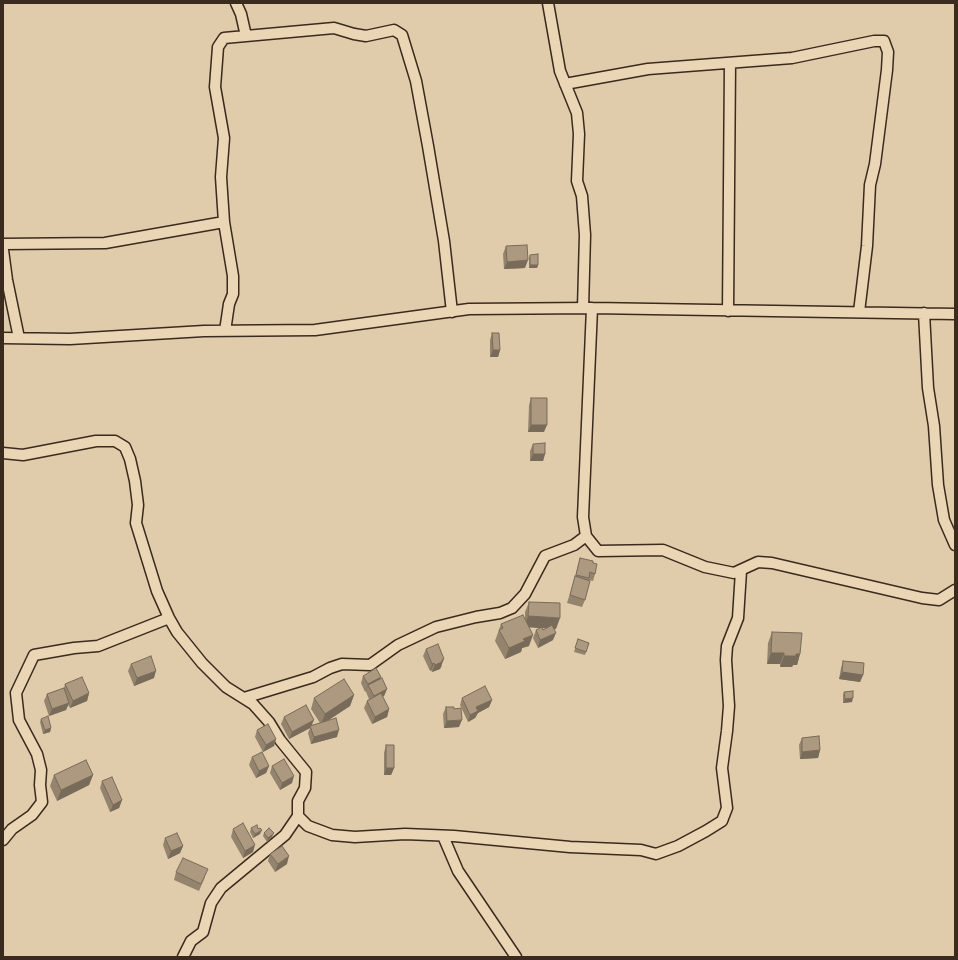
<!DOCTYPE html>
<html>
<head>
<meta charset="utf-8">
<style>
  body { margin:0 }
  #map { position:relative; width:958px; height:960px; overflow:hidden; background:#e0cbab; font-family:"Architects Daughter",sans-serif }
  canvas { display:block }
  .frame { position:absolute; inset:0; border:4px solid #3b2a1e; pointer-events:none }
</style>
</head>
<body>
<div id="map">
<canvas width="958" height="960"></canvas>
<div class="frame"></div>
</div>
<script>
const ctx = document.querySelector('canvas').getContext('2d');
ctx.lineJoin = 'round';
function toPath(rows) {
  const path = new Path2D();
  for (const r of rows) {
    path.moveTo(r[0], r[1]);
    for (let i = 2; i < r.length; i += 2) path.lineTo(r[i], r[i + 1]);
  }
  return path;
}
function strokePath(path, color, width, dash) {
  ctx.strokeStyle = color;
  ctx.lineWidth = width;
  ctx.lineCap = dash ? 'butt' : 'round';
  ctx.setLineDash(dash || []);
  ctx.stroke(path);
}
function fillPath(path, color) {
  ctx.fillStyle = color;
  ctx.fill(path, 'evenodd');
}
const street = toPath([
  [236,3,241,14,246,36],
  [548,3,560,71,577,113,579,134,577,181,582,196,585,235,583,308],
  [565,84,648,69,792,58,874,41,884,41,888,52,887,70,875,164,870,185,867,246,859,312],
  [3,244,105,243,224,222],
  [3,250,7,280,19,338],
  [592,308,583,517,586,536,598,551,663,550,705,567,734,573,758,562,772,563,922,598,939,600,955,590],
  [728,311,730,63],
  [924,313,928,388,934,426,938,485,944,520,955,545],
  [225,331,229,304,233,294,233,276,224,222,221,177,224,138,215,87,218,47,224,38,334,28,354,34,366,36,394,30,402,35,416,81,428,146,444,241,452,312],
  [3,338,70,339,204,331,315,330,469,309,592,308,955,314],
  [3,453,23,455,96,441,115,441,125,447,130,459,135,481,138,505,136,523,157,591,169,618,177,632,202,663,226,687,253,704,269,722,280,740,306,772,305,788,298,801,298,816,285,835,221,888,211,903,203,932,191,941,183,957],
  [244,698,313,677,330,668,342,664,370,665,398,645,436,627,476,617,500,613,512,608,525,594,545,556,574,545,586,536],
  [298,816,308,826,332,835,355,837,405,834,454,836,570,847,641,850,656,854,678,846,706,831,722,821,727,808,722,768,727,731,729,706,726,660,727,646,738,618,741,571],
  [443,836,458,871,516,957],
  [3,840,12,829,32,815,42,802,40,785,41,770,37,754,19,720,16,693,34,655,74,648,98,646,169,618]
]);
strokePath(street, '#3b2a1e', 13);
strokePath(street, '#ead5b4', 10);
fillPath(toPath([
  [506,246,525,268,504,269,503,254],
  [530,255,538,265,537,268,529,268,529,258],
  [492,333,500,350,498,357,490,357,490,340],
  [531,398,544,432,528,432,529,405],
  [533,444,545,454,543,461,530,461,530,451],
  [580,558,593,563,595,574,593,581,588,580,585,600,582,607,567,603,575,577,578,565],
  [529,602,556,629,554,628,553,640,538,648,533,638,536,630,541,628,529,627,529,646,522,648,521,652,505,659,495,641,501,624,525,618,525,612],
  [542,628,547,628,543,630],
  [772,632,800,654,797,665,793,665,792,667,780,667,780,664,767,664,768,643],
  [578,639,589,643,585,655,574,652],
  [426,649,442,666,441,667,440,669,432,672,431,670,430,671,423,656],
  [843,661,863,675,860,682,839,679,841,668],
  [131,664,154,678,134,686,128,671],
  [363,676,380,679,387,689,384,696,382,697,389,709,387,717,372,724,364,708,367,701,369,699,366,692,366,691,365,692,361,683],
  [65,684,89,693,87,701,70,708,68,705,66,710,49,716,44,701,47,694,64,688],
  [844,692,852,702,843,703,843,695],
  [354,695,350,706,327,721,337,737,311,744,308,733,310,728,289,739,281,724,284,717,312,725,320,723,311,709,314,698],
  [462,698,492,700,489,707,478,713,475,718,468,722,460,705],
  [446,707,459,727,444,728,443,714],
  [41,719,51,728,50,732,43,734,40,722],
  [257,730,276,739,274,746,263,752,255,737],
  [802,738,820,750,818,758,800,759,799,745],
  [386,745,394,768,391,775,384,775,384,753],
  [252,757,269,766,266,773,256,778,249,765],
  [272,766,292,783,280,790,270,773],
  [54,775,93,775,89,785,57,801,50,786],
  [102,781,122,800,119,808,110,812,100,788],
  [251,828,260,834,253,838,250,832],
  [233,829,253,852,243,858,231,837],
  [264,833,272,837,267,842,263,836],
  [165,838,183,846,180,853,168,859,163,845],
  [270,854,287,864,275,872,268,861],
  [176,872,205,877,199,891,174,880]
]), '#94846d');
fillPath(toPath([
  [528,260,525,268,504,269,507,262],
  [530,265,538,265,537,268,529,268],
  [493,350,500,350,498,357,490,357],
  [531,425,547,425,544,432,528,432],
  [533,454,545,454,543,461,530,461],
  [528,616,560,618,556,629,524,627],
  [556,633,553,640,538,648,540,640],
  [533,635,529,646,522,648,521,652,505,659,509,648,523,639],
  [771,653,784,653,780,664,767,664],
  [796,654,800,654,797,665,793,665,792,667,780,667,784,656],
  [444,659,440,669,432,672,435,665],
  [434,663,431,670,430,671,432,664],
  [156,671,154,678,134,686,137,678],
  [842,672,863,675,860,682,839,679],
  [381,677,378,684,368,685,365,692,368,684],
  [387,689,384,696,371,703,374,696],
  [89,693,87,701,70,708,73,701],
  [354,695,350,706,321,725,325,714],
  [853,698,852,702,843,703,845,699],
  [492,700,489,707,478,713,475,718,468,722,470,715,476,707],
  [69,703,66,710,49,716,52,709],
  [389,709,387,717,372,724,375,717],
  [314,720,311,727,310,726,310,728,289,739,292,732],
  [462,720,459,727,444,728,447,721],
  [51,728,50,732,43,734,45,730],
  [339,730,337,737,311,744,314,737],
  [276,739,274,746,263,752,266,745],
  [820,750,818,758,800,759,802,752],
  [269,766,266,773,256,778,259,771],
  [386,768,394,768,391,775,384,775],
  [93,775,89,785,57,801,61,790],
  [294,776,292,783,280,790,282,783],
  [122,800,119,808,110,812,113,805],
  [262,830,260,834,253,838,255,834],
  [274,833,272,837,267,842,268,838],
  [255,845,253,852,243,858,245,851],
  [183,846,180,853,168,859,171,851],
  [289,856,287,864,275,872,278,864]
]), '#786b59');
const building = toPath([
  [527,245,528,260,507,262,506,246,527,245],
  [538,254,538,265,530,265,530,255,538,254],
  [492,333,499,333,500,350,493,350,492,333],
  [531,398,547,398,547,425,531,425,531,398],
  [545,443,545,454,533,454,533,444,545,443],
  [580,558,593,561,593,563,597,564,595,574,590,572,589,578,576,575,580,558],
  [575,576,590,581,585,600,570,595,575,576],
  [529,602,560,603,560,618,528,616,529,602],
  [523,615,533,635,523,639,525,641,509,648,499,630,503,628,501,624,523,615],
  [552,625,556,633,540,640,536,630,542,627,543,630,552,625],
  [772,632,802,633,800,654,796,654,796,656,784,656,784,653,771,653,772,632],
  [578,639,589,643,586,652,575,648,578,639],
  [438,644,444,659,442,660,442,662,435,665,434,663,432,664,426,649,438,644],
  [151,656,156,671,137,678,131,664,151,656],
  [843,661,864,663,863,675,842,672,843,661],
  [376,668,381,677,368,684,363,676,376,668],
  [82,677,89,693,73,701,65,684,82,677],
  [382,678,387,689,374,696,368,685,382,678],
  [344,679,354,695,325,714,314,698,344,679],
  [485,686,492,700,476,707,478,711,470,715,462,698,485,686],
  [64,688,69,703,52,709,47,694,64,688],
  [853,691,853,698,845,699,844,692,853,691],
  [381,693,389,709,375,717,367,701,381,693],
  [306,705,314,720,292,732,284,717,306,705],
  [446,707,454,707,454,709,461,708,462,720,447,721,446,707],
  [48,716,51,728,45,730,41,719,48,716],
  [336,718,339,730,314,737,310,726,336,718],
  [268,724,276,739,266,745,257,730,268,724],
  [819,736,820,750,802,752,802,738,819,736],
  [386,745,394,745,394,768,386,768,386,745],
  [262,752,269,766,259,771,252,757,262,752],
  [284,759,294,776,282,783,272,766,284,759],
  [86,760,93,775,61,790,54,775,86,760],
  [112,777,122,800,113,805,102,781,112,777],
  [243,823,255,845,245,851,233,829,243,823],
  [257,825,258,829,260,828,262,830,255,834,251,828,257,825],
  [269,828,274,833,268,838,264,833,269,828],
  [177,833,183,846,171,851,165,838,177,833],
  [282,846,289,856,278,864,270,854,282,846],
  [183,858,208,869,201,884,176,872,183,858]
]);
fillPath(building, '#ac997f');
strokePath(building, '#786b59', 1);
</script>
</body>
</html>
